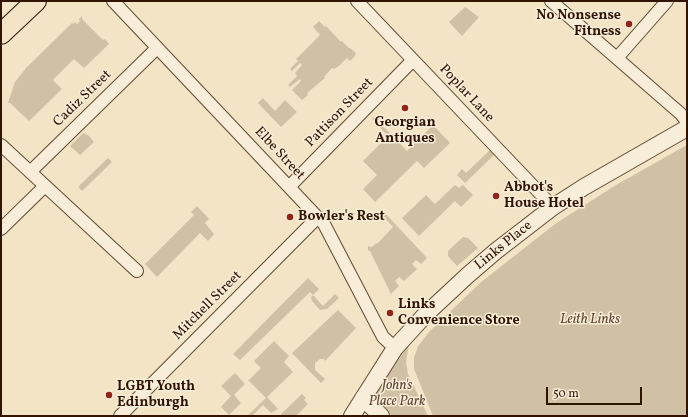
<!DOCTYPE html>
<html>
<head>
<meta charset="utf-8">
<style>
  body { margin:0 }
  #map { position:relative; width:688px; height:417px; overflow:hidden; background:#f2e4c5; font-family:Vollkorn,serif }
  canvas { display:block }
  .frame { position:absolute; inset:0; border:2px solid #311400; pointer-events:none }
  .scale { position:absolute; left:546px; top:387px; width:96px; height:18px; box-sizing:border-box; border:2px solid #311400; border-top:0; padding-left:5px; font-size:12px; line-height:14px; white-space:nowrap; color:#311400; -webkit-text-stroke:3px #f7edd9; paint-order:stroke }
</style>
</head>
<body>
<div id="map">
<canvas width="688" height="417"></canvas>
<div class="frame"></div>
<div class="scale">50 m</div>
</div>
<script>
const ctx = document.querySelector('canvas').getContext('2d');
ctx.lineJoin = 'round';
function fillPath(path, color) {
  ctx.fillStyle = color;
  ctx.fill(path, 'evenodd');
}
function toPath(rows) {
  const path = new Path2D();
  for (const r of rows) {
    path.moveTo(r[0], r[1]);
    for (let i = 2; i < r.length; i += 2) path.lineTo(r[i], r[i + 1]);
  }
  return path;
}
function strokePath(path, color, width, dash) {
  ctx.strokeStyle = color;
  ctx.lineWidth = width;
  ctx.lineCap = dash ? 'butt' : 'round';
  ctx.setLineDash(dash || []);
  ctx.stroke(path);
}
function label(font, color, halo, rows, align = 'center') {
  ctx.font = font + ' Vollkorn,serif';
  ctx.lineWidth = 3;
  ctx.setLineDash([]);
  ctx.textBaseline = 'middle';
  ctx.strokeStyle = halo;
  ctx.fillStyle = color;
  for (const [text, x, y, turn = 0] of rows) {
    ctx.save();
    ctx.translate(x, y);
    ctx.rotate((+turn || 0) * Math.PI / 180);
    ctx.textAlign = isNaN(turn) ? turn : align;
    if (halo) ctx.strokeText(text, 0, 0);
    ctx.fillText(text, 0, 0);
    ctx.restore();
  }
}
fillPath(toPath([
  [465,7,479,17,462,36,449,22],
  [82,16,82,19,103,40,105,39,109,44,84,68,74,59,53,80,62,89,29,121,10,103,8,103,15,82,26,68,72,23,73,24,75,22,77,24,80,21,79,19],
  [319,21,325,27,326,26,341,42,342,41,349,48,350,48,356,53,355,56,350,61,347,58,339,66,334,69,332,68,324,77,325,78,307,93,308,95,302,100,292,90,301,81,300,79,290,87,288,85,297,76,295,73,302,65,300,63,292,71,290,69,298,61,296,59,320,35,313,27],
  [263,98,275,111,285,100,297,112,281,127,258,103],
  [374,117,407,151,433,125,450,143,424,168,417,161,375,202,363,189,377,175,363,161,388,136,372,119],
  [83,133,88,135,94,142,80,155,70,146],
  [687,145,687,416,433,416,414,369,414,358,418,346,430,331,480,283,555,224,616,185],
  [490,150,495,154,463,185,473,195,461,207,455,201,419,236,402,218,426,195,435,204,455,185,459,188,465,183,457,175,462,169,466,173],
  [108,158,112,162,82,191,78,187],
  [197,206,209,219,205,223,214,234,208,241,200,233,157,277,145,264,194,215,191,212],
  [384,212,427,258,421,264,416,260,412,264,417,269,404,281,399,277,395,281,399,286,391,294,370,251,368,250,368,246,372,247,376,243,377,244,393,227,381,214],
  [463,237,468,238,478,248,457,266,448,256,448,251],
  [308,278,319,289,313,295,323,306,335,294,339,298,327,309,320,310,312,301,311,297,313,295,310,292,240,360,233,354],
  [338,310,356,328,325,361,324,359,320,359,315,363,315,370,325,379,321,383,292,353],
  [274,341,289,356,284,362,293,372,267,397,278,409,271,413,263,405,252,416,247,416,266,398,249,381,247,382,261,368,254,361],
  [409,344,406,362,408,374,428,416,392,416,373,396],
  [235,373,245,384,234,395,241,403,229,415,221,407,231,396,221,386],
  [302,394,306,398,304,400,308,404,296,416,282,416,281,414]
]), '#d1c1a4');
const minor = toPath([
  [113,1,324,224,383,337,395,348],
  [357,1,553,207],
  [551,1,681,114,687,122],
  [617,58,667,1],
  [1,145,137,271],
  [30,172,157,48],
  [289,187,413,60],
  [1,229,45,186],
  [120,416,318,217]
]);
const tertiary = toPath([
  [363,398,381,416],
  [352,416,395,348,425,315,468,275,496,251,553,207,584,187,687,128]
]);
const primary = toPath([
  [1,34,36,1]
]);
strokePath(minor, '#614831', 14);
strokePath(tertiary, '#614831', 18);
strokePath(primary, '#311400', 22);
strokePath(minor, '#f7edd9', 12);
strokePath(tertiary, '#f7edd9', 16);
strokePath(primary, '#f2e4c5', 20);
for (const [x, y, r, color] of [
  [629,24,4,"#8f2418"],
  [405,108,4,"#8f2418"],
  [496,196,4,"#8f2418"],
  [290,217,4,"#8f2418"],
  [390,313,4,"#8f2418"],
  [109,395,4,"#8f2418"]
]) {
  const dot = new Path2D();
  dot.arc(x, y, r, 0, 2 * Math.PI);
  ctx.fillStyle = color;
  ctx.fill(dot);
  strokePath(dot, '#f7edd9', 1.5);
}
label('bold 14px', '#311400', '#f7edd9', [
  ["No Nonsense",621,16,"right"],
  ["Fitness",621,32,"right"],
  ["Georgian",405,123,"center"],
  ["Antiques",405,139,"center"],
  ["Abbot's",504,188],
  ["House Hotel",504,204],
  ["Bowler's Rest",298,217],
  ["Links",398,305],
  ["Convenience Store",398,321],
  ["LGBT Youth",117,387],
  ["Edinburgh",117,403]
], 'left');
label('14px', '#311400', '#f7edd9', [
  ["Poplar Lane",466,94,47],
  ["Cadiz Street",83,99,-44],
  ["Pattison Street",340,113,-46],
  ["Elbe Street",279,154,47],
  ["Links Place",504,246,-39],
  ["Mitchell Street",208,306,-45]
]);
label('italic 14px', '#614831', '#f7edd9', [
  ["Leith Links",590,320],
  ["John's",397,386],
  ["Place Park",397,402]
]);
</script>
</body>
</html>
